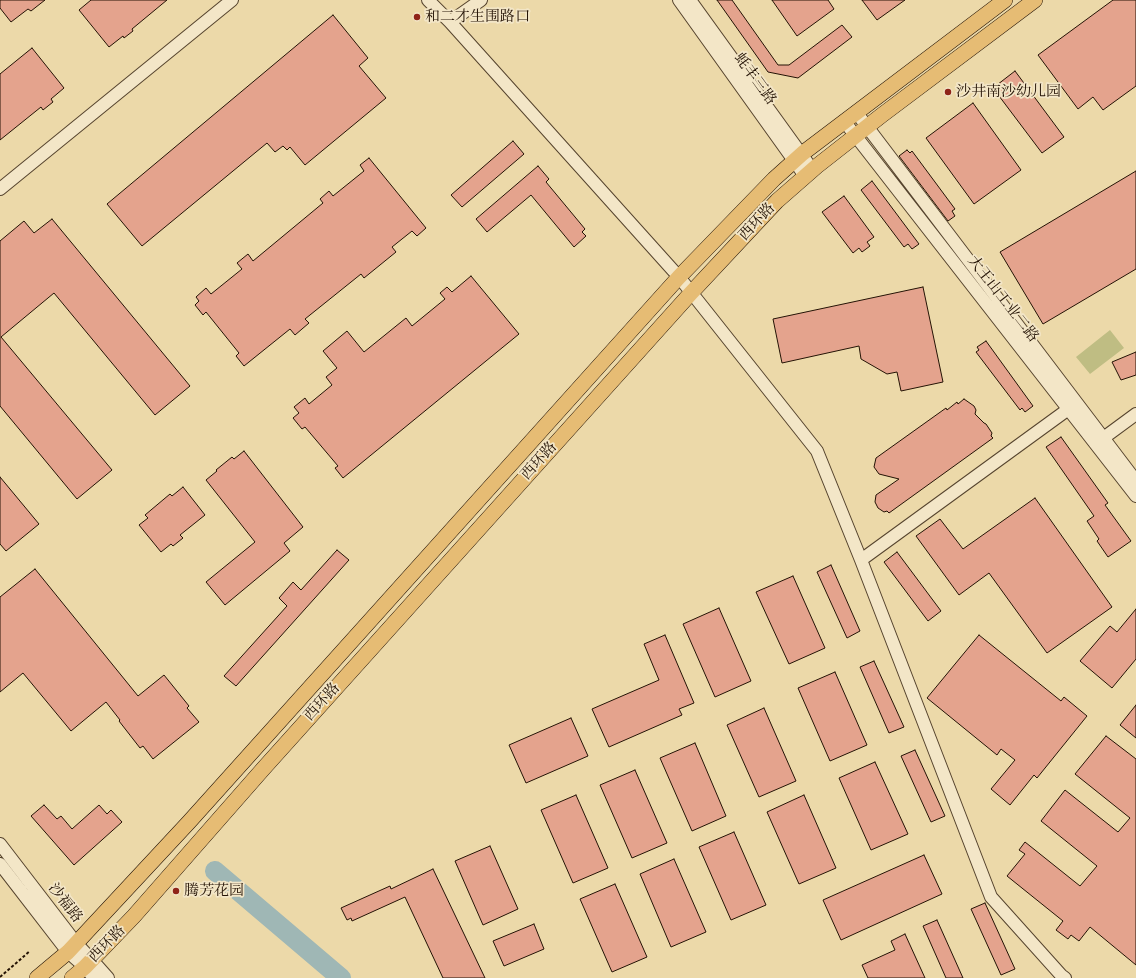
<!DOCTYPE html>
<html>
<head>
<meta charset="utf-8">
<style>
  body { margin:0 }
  canvas { display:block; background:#ecd9a9 }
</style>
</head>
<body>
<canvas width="1136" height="978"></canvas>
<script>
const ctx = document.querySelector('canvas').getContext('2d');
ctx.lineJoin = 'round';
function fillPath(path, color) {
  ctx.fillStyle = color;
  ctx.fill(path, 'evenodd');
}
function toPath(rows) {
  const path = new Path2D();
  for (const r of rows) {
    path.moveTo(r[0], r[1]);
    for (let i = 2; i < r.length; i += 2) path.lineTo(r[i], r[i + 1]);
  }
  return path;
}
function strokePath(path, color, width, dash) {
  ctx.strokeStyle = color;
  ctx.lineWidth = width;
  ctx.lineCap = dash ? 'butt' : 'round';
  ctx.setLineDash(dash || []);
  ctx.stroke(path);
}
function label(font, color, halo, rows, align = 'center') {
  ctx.font = font + ' "EB Garamond","Noto Serif SC",serif';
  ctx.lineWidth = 3.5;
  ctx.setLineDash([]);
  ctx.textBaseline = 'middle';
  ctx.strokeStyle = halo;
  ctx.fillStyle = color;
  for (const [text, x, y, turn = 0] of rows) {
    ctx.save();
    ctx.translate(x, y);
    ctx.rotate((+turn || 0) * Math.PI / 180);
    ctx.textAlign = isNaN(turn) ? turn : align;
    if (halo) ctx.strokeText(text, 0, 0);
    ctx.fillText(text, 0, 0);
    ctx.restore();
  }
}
fillPath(toPath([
  [1110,330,1124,348,1090,374,1076,357]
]), '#bfbd83');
strokePath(toPath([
  [215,871,341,978]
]), '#9fb7b5', 20);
const building = toPath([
  [0,0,45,0,31,11,28,9,11,22,0,8,0,0],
  [91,0,167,0,132,29,133,31,124,38,123,36,109,47,79,10,91,0],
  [717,0,732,0,778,65,789,65,842,25,852,37,798,78,768,72,717,0],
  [772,0,828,0,834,9,797,36,772,0],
  [862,0,905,0,877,20,862,0],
  [1113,0,1136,0,1136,86,1103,110,1093,97,1078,109,1038,55,1113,0],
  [333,15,368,58,359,66,386,98,305,165,290,147,287,150,283,146,275,152,267,143,142,246,107,204,333,15],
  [32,48,64,88,51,99,53,102,43,110,41,107,0,140,0,74,32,48],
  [1015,71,1064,137,1042,153,993,88,1015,71],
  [973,103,1021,170,974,204,926,138,973,103],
  [513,141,524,154,462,207,451,195,513,141],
  [907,150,910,153,912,151,955,209,952,211,955,216,948,221,899,156,907,150],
  [369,158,426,228,417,236,412,231,392,247,396,252,364,278,361,274,305,319,309,323,295,335,290,329,244,366,236,356,239,353,206,312,203,315,195,305,199,301,196,297,206,288,211,294,242,269,237,263,248,254,253,261,323,203,320,199,329,191,333,196,364,171,360,165,369,158],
  [538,166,549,179,546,182,585,229,582,232,586,236,574,247,531,195,487,232,476,219,538,166],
  [1136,171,1136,269,1043,324,1000,252,1136,171],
  [872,181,919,244,912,249,908,244,904,247,861,190,872,181],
  [844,196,874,237,867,242,870,246,862,252,859,248,853,253,822,212,844,196],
  [52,219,190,386,155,415,54,293,1,337,112,470,77,499,0,406,0,241,24,221,34,233,52,219],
  [471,276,519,334,343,478,335,468,338,466,305,427,302,429,293,418,299,413,294,407,305,398,309,404,332,385,326,377,337,368,323,351,347,331,364,352,406,318,412,326,445,299,440,293,447,287,452,292,471,276],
  [923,287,943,382,901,391,897,372,887,374,861,359,859,346,782,363,773,319,923,287],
  [986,341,1033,406,1025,412,1022,408,1020,410,976,352,979,350,977,347,986,341],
  [1136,352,1136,375,1121,380,1112,362,1136,352],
  [964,399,974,406,976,410,975,414,984,423,986,424,992,433,991,436,993,438,889,513,887,511,884,512,878,508,875,502,876,495,899,479,879,474,874,467,876,458,946,408,947,410,957,402,958,404,964,399],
  [1061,437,1108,503,1105,505,1131,541,1108,557,1097,541,1099,539,1087,521,1094,516,1046,447,1061,437],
  [244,451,303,527,284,543,290,551,225,605,206,582,255,542,206,480,217,471,216,470,232,457,234,459,244,451],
  [0,477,39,524,6,551,0,544,0,477],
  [183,487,205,515,180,535,183,538,173,546,171,544,161,552,139,525,148,518,145,515,170,494,172,496,183,487],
  [1035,498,1112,607,1047,653,989,573,959,595,916,536,940,519,963,549,1035,498],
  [337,550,349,560,236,686,224,676,287,606,279,598,293,582,301,590,337,550],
  [897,552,941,611,928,621,884,562,897,552],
  [831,565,860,631,847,638,817,572,831,565],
  [35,569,138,696,164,675,189,706,187,708,199,722,153,759,143,746,140,748,119,721,120,720,106,702,71,731,23,673,0,692,0,597,35,569],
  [793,576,825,648,789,664,756,592,793,576],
  [719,608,751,681,715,697,683,624,719,608],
  [1136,609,1136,659,1112,688,1080,661,1110,626,1117,632,1136,609],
  [665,635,694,703,679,709,682,715,609,747,592,709,659,680,644,644,665,635],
  [979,635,1061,701,1064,697,1087,716,1037,778,1034,775,1010,805,991,789,1015,760,1001,749,997,755,927,698,979,635],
  [874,661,904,727,889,733,860,667,874,661],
  [835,672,867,745,830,761,798,688,835,672],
  [1136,705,1136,738,1120,725,1136,705],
  [764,708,796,781,759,797,727,725,764,708],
  [571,718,588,756,526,783,509,745,571,718],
  [1106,736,1136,759,1136,965,1090,927,1079,941,1071,935,1068,939,1056,930,1063,921,1007,876,1025,854,1019,850,1025,842,1080,886,1097,866,1041,821,1065,790,1118,832,1130,818,1075,774,1106,736],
  [695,743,726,816,692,831,660,758,695,743],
  [915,750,945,816,931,822,901,756,915,750],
  [875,762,908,834,871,850,839,778,875,762],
  [635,770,667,843,632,858,600,785,635,770],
  [576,795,608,868,573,883,541,810,576,795],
  [804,795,836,868,799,884,767,812,804,795],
  [44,805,57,819,61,816,72,829,99,805,107,814,111,810,122,822,74,865,31,816,44,805],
  [734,832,766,905,731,920,699,847,734,832],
  [490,846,518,909,483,925,455,861,490,846],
  [924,855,942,894,841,940,823,900,924,855],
  [674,859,706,932,671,947,640,874,674,859],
  [433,869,485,978,443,978,405,897,352,921,351,918,347,920,341,908,390,886,391,889,433,869],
  [615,884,647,957,612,972,580,899,615,884],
  [985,903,1015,969,1001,975,971,909,985,903],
  [937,920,963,978,946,978,923,926,937,920],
  [534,924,544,949,504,966,493,941,534,924],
  [905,934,925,978,868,978,862,965,895,950,891,941,905,934]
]);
fillPath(building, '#e4a38d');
strokePath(building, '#241305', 1);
const minor = toPath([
  [428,0,450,22,679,277,817,451,861,560,991,897,1061,975,1065,978],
  [679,0,805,176],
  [690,0,812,169],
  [450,22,481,0],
  [856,112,1136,481],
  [844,121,1136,496],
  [0,189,232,0],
  [1098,442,1136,414],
  [861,560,1074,405],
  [0,844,76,943,92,960,108,978],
  [0,864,68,952,85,967,94,978]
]);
const major = toPath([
  [37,978,68,952,189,822,679,277,774,179,803,153,1005,0],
  [72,978,85,967,134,916,263,769,691,293,777,201,817,166,882,115,1035,0]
]);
strokePath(minor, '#56442e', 14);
strokePath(major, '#241305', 16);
strokePath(toPath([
  [0,977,30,951]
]), '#241305', 2, [3, 2]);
strokePath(minor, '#f3e6c7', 12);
strokePath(major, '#e6bc74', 15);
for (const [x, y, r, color] of [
  [417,17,4,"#8f2418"],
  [948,92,4,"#8f2418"],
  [176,891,4,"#8f2418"]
]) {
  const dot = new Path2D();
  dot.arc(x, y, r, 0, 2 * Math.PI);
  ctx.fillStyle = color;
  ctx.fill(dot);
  strokePath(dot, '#f3e6c7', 1.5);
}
label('15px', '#241305', '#f3e6c7', [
  ["和二才生围路口",425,17],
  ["沙井南沙幼儿园",956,92],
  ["腾芳花园",184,891]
], 'left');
label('15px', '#241305', '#f3e6c7', [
  ["蚝丰三路",755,79,54],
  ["西环路",757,222,-47],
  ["大王山工业二路",1003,299,52],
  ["西环路",539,461,-48],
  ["西环路",322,702,-48],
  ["沙福路",65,903,52],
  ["西环路",107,944,-46]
]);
</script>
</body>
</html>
